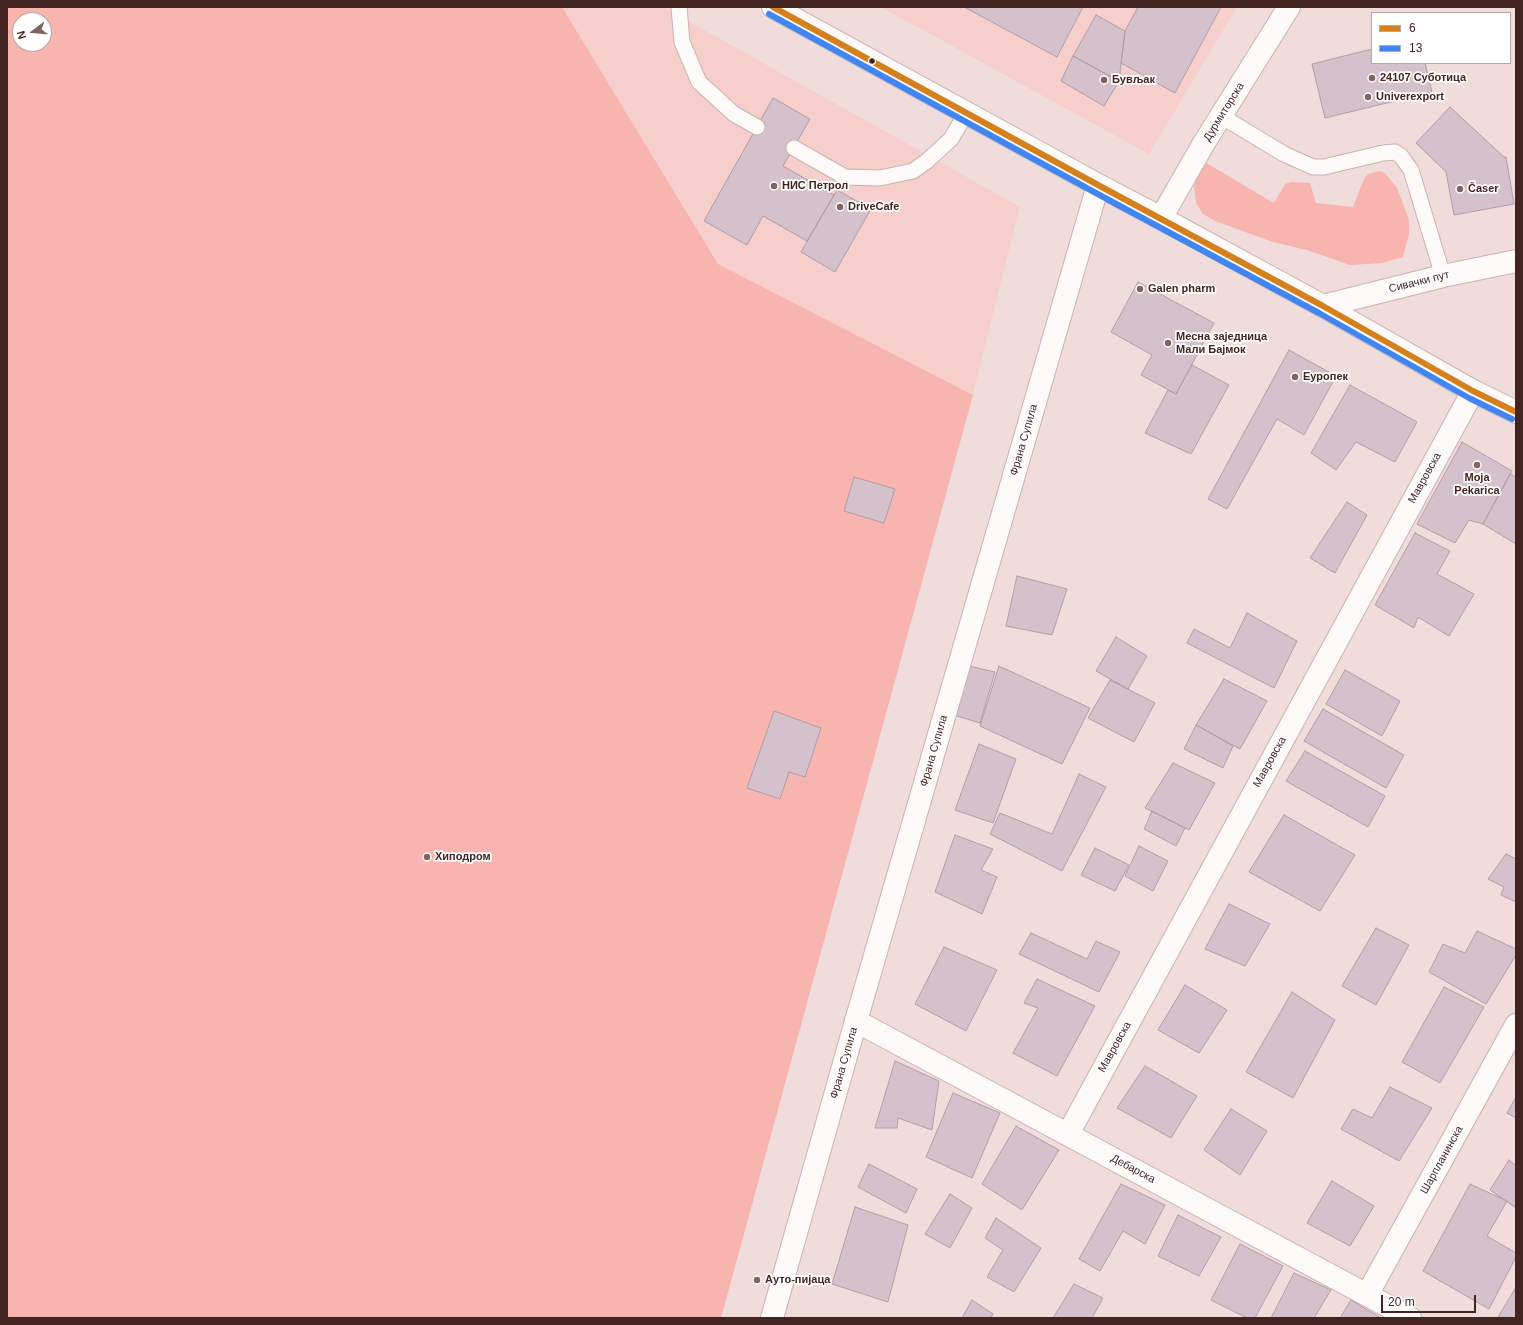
<!DOCTYPE html>
<html>
<head>
<meta charset="utf-8">
<style>
  body { margin:0 }
  #map { position:relative; width:1523px; height:1325px; overflow:hidden; background:#f0dcda; font-family:Arial,sans-serif }
  canvas { display:block }
  .frame { position:absolute; inset:0; border:8px solid #432421; pointer-events:none }
  .legend { position:absolute; left:1371px; top:12px; width:140px; height:52px; box-sizing:border-box; background:#fff; border:1px solid #b4a7a6; margin:0; padding:5px 7px; list-style:none; font-size:12px; color:#432421 }
  .legend li { display:flex; align-items:center; gap:8px; height:20px }
  .legend b { width:20px; border:1px solid #b4a7a6 }
  .north { position:absolute; left:12px; top:12px; width:40px; height:40px; box-sizing:border-box; background:#fff; border:1px solid #b4a7a6; border-radius:50%; rotate:254deg; font-size:11px; font-weight:700; line-height:16px; text-align:center; color:#432421 }
  .north::after { content:''; display:block; margin:auto; width:14px; height:18px; background:#806462; clip-path:polygon(50% 0,100% 100%,50% 72%,0 100%) }
  .scale { position:absolute; left:1381px; top:1295px; width:95px; height:18px; box-sizing:border-box; border:2px solid #432421; border-top:0; padding-left:5px; font-size:12px; line-height:14px; white-space:nowrap; color:#432421; -webkit-text-stroke:3px #fff; paint-order:stroke }
</style>
</head>
<body>
<div id="map">
<canvas width="1523" height="1325"></canvas>
<div class="frame"></div>
<ul class="legend">
<li><b style="height:5px;background:#d4801c"></b>6</li>
<li><b style="height:5px;background:#4186f0"></b>13</li>
</ul>
<div class="north">N</div>
<div class="scale">20 m</div>
</div>
<script>
const ctx = document.querySelector('canvas').getContext('2d');
ctx.lineJoin = 'round';
function fillPath(path, color) {
  ctx.fillStyle = color;
  ctx.fill(path, 'evenodd');
}
function toPath(rows) {
  const path = new Path2D();
  for (const r of rows) {
    path.moveTo(r[0], r[1]);
    for (let i = 2; i < r.length; i += 2) path.lineTo(r[i], r[i + 1]);
  }
  return path;
}
function strokePath(path, color, width, dash) {
  ctx.strokeStyle = color;
  ctx.lineWidth = width;
  ctx.lineCap = dash ? 'butt' : 'round';
  ctx.setLineDash(dash || []);
  ctx.stroke(path);
}
function label(font, color, halo, rows, align = 'center') {
  ctx.font = font + ' Arial,sans-serif';
  ctx.lineWidth = 3.5;
  ctx.setLineDash([]);
  ctx.textBaseline = 'middle';
  ctx.strokeStyle = halo;
  ctx.fillStyle = color;
  for (const [text, x, y, turn = 0] of rows) {
    ctx.save();
    ctx.translate(x, y);
    ctx.rotate((+turn || 0) * Math.PI / 180);
    ctx.textAlign = isNaN(turn) ? turn : align;
    if (halo) ctx.strokeText(text, 0, 0);
    ctx.fillText(text, 0, 0);
    ctx.restore();
  }
}
fillPath(toPath([
  [562,7,663,7,1020,207,973,395,718,264],
  [881,7,1237,7,1149,154]
]), '#f6cecb');
fillPath(toPath([
  [7,7,562,7,718,264,973,395,721,1318,7,1318],
  [20,20,44,20,44,44,20,44],
  [1203,161,1274,203,1285,184,1291,182,1310,183,1316,203,1353,207,1364,179,1368,174,1380,171,1385,173,1397,188,1409,220,1409,234,1403,257,1382,263,1350,265,1307,250,1273,242,1215,221,1203,214,1196,203,1194,186,1198,169]
]), '#f8b4af');
const building = toPath([
  [964,7,1083,7,1057,57,964,7],
  [1138,7,1221,7,1175,93,1121,63,1125,31,1138,7],
  [1096,15,1125,31,1119,81,1073,56,1096,15],
  [1372,49,1372,63,1425,63,1432,92,1325,118,1312,64,1372,49],
  [1073,56,1119,81,1104,106,1061,81,1073,56],
  [773,98,810,119,783,166,834,195,807,241,763,216,747,245,704,221,773,98],
  [1450,107,1504,157,1506,157,1514,204,1454,215,1446,172,1416,143,1450,107],
  [837,190,871,209,835,272,801,252,837,190],
  [1138,282,1214,323,1176,394,1141,375,1152,355,1111,332,1138,282],
  [1289,350,1336,376,1304,435,1277,419,1227,509,1208,499,1289,350],
  [1192,365,1229,385,1191,454,1145,433,1168,390,1176,394,1192,365],
  [1350,385,1417,422,1395,462,1356,442,1336,470,1311,453,1350,385],
  [1462,442,1512,471,1483,524,1469,520,1455,543,1417,524,1462,442],
  [1510,474,1516,477,1516,544,1483,524,1510,474],
  [854,477,895,489,884,523,844,511,854,477],
  [1347,502,1367,515,1335,573,1310,558,1347,502],
  [1415,533,1450,551,1437,574,1474,594,1449,636,1418,617,1414,628,1375,605,1415,533],
  [1017,576,1067,589,1052,635,1006,626,1017,576],
  [1247,613,1297,641,1274,688,1187,643,1194,629,1230,648,1247,613],
  [1116,637,1147,656,1128,689,1096,671,1116,637],
  [969,666,995,672,980,723,954,715,969,666],
  [999,666,1090,708,1062,764,980,726,999,666],
  [1345,670,1400,701,1382,736,1326,704,1345,670],
  [1224,679,1267,701,1240,749,1196,725,1224,679],
  [1110,680,1155,703,1134,742,1088,718,1110,680],
  [1323,709,1404,755,1386,788,1304,741,1323,709],
  [774,711,821,728,805,777,789,772,780,799,747,788,774,711],
  [1196,725,1233,746,1223,768,1184,749,1196,725],
  [979,744,1016,759,993,823,955,810,979,744],
  [1305,751,1385,796,1368,827,1286,781,1305,751],
  [1173,763,1215,783,1189,830,1145,808,1173,763],
  [1079,774,1106,787,1062,871,990,834,1000,813,1052,834,1079,774],
  [1152,811,1185,828,1176,846,1144,829,1152,811],
  [1284,815,1355,855,1320,911,1249,872,1284,815],
  [955,835,993,849,981,870,997,877,982,914,935,892,955,835],
  [1139,846,1168,861,1153,891,1125,876,1139,846],
  [1095,848,1129,865,1115,891,1081,875,1095,848],
  [1506,854,1516,859,1516,902,1501,895,1504,887,1488,879,1506,854],
  [1229,904,1270,924,1245,966,1205,949,1229,904],
  [1376,928,1409,945,1376,1005,1342,986,1376,928],
  [1477,931,1516,949,1516,955,1486,1004,1429,972,1443,944,1465,953,1477,931],
  [1031,933,1087,959,1096,941,1120,952,1099,992,1019,954,1031,933],
  [944,947,997,970,966,1031,915,1004,944,947],
  [1037,979,1095,1006,1057,1076,1013,1053,1038,1008,1024,1003,1037,979],
  [1185,985,1227,1010,1199,1053,1158,1030,1185,985],
  [1444,987,1484,1007,1440,1083,1402,1062,1444,987],
  [1292,992,1335,1020,1293,1098,1246,1072,1292,992],
  [895,1061,939,1081,932,1130,898,1118,897,1128,875,1128,895,1061],
  [1145,1066,1197,1096,1171,1138,1117,1108,1145,1066],
  [1390,1087,1432,1108,1399,1161,1341,1129,1353,1109,1372,1118,1390,1087],
  [953,1093,1000,1113,972,1178,926,1157,953,1093],
  [1516,1097,1516,1118,1507,1113,1516,1097],
  [1231,1109,1267,1131,1240,1175,1204,1150,1231,1109],
  [1016,1126,1059,1150,1022,1210,982,1184,1016,1126],
  [1509,1160,1516,1166,1516,1208,1490,1190,1509,1160],
  [869,1164,917,1189,906,1213,858,1187,869,1164],
  [1332,1181,1374,1206,1350,1246,1307,1223,1332,1181],
  [1121,1184,1165,1205,1145,1244,1123,1231,1100,1271,1079,1259,1121,1184],
  [1470,1184,1507,1201,1487,1236,1516,1253,1516,1257,1489,1309,1423,1271,1470,1184],
  [950,1194,972,1208,950,1248,925,1234,950,1194],
  [855,1207,908,1225,888,1302,832,1284,855,1207],
  [1178,1215,1221,1237,1199,1276,1158,1256,1178,1215],
  [996,1218,1041,1248,1014,1292,987,1277,1003,1250,985,1238,996,1218],
  [1240,1244,1283,1266,1255,1318,1247,1318,1211,1300,1240,1244],
  [1294,1273,1331,1290,1314,1318,1271,1318,1294,1273],
  [1074,1284,1103,1298,1092,1318,1053,1318,1074,1284],
  [1516,1287,1516,1318,1498,1317,1516,1287],
  [972,1300,993,1314,991,1318,962,1318,972,1300],
  [1351,1300,1381,1318,1340,1318,1351,1300]
]);
fillPath(building, '#d4c1cb');
strokePath(building, '#b09ea7', 1);
const service = toPath([
  [679,7,682,42,699,82,734,114,757,127],
  [1221,116,1284,154,1313,167,1324,167,1383,153,1395,152,1401,156,1411,170,1443,276],
  [794,148,845,177,880,178,913,171,927,161,951,139,966,113]
]);
const minor = toPath([
  [1323,306,1443,276,1516,261],
  [856,1021,1410,1318],
  [1068,1134,1473,391],
  [1367,1295,1516,1025]
]);
const tertiary = toPath([
  [1161,218,1204,143,1289,7],
  [772,1318,856,1021,1098,185]
]);
const secondary = toPath([
  [773,7,1098,185,1161,218,1323,306,1473,391,1516,412]
]);
strokePath(service, '#cab2b0', 17);
strokePath(minor, '#cab2b0', 24);
strokePath(tertiary, '#cab2b0', 24);
strokePath(secondary, '#cab2b0', 24);
strokePath(service, '#fdfaf9', 15);
strokePath(minor, '#fdfaf9', 22);
strokePath(tertiary, '#fdfaf9', 22);
strokePath(secondary, '#fdfaf9', 22);
strokePath(toPath([
  [773,7,1098,185,1323,306,1473,391,1516,412]
]), '#d4801c', 6);
strokePath(toPath([
  [769,14,1094,192,1319,313,1469,398,1512,419]
]), '#4186f0', 6);
for (const [x, y, r, color] of [
  [872,61,3.5,"#432421"],
  [1372,78,4,"#806462"],
  [1104,80,4,"#806462"],
  [1368,97,4,"#806462"],
  [774,186,4,"#806462"],
  [1460,189,4,"#806462"],
  [840,207,4,"#806462"],
  [1140,289,4,"#806462"],
  [1168,343,4,"#806462"],
  [1295,377,4,"#806462"],
  [1477,465,4,"#806462"],
  [427,857,4,"#806462"],
  [757,1280,4,"#806462"]
]) {
  const dot = new Path2D();
  dot.arc(x, y, r, 0, 2 * Math.PI);
  ctx.fillStyle = color;
  ctx.fill(dot);
  strokePath(dot, '#fff', 1.5);
}
label('bold 11px', '#432421', '#fff', [
  ["24107 Суботица",1380,78],
  ["Бувљак",1112,80],
  ["Univerexport",1376,97],
  ["НИС Петрол",782,186],
  ["Časer",1468,189],
  ["DriveCafe",848,207],
  ["Galen pharm",1148,289],
  ["Месна заједница",1176,337],
  ["Мали Бајмок",1176,350],
  ["Еуропек",1303,377],
  ["Moja",1477,478,"center"],
  ["Pekarica",1477,491,"center"],
  ["Хиподром",435,857],
  ["Ауто-пијаца",765,1280]
], 'left');
label('11px', '#432421', '#fff', [
  ["Дурмиторска",1224,112,-58],
  ["Сивачки пут",1419,282,-14],
  ["Франа Супила",1024,440,-74],
  ["Мавровска",1425,478,-61],
  ["Франа Супила",934,751,-74],
  ["Мавровска",1270,762,-61],
  ["Мавровска",1115,1047,-61],
  ["Франа Супила",844,1063,-74],
  ["Шарпланинска",1442,1160,-61],
  ["Дебарска",1133,1169,28]
]);
</script>
</body>
</html>
